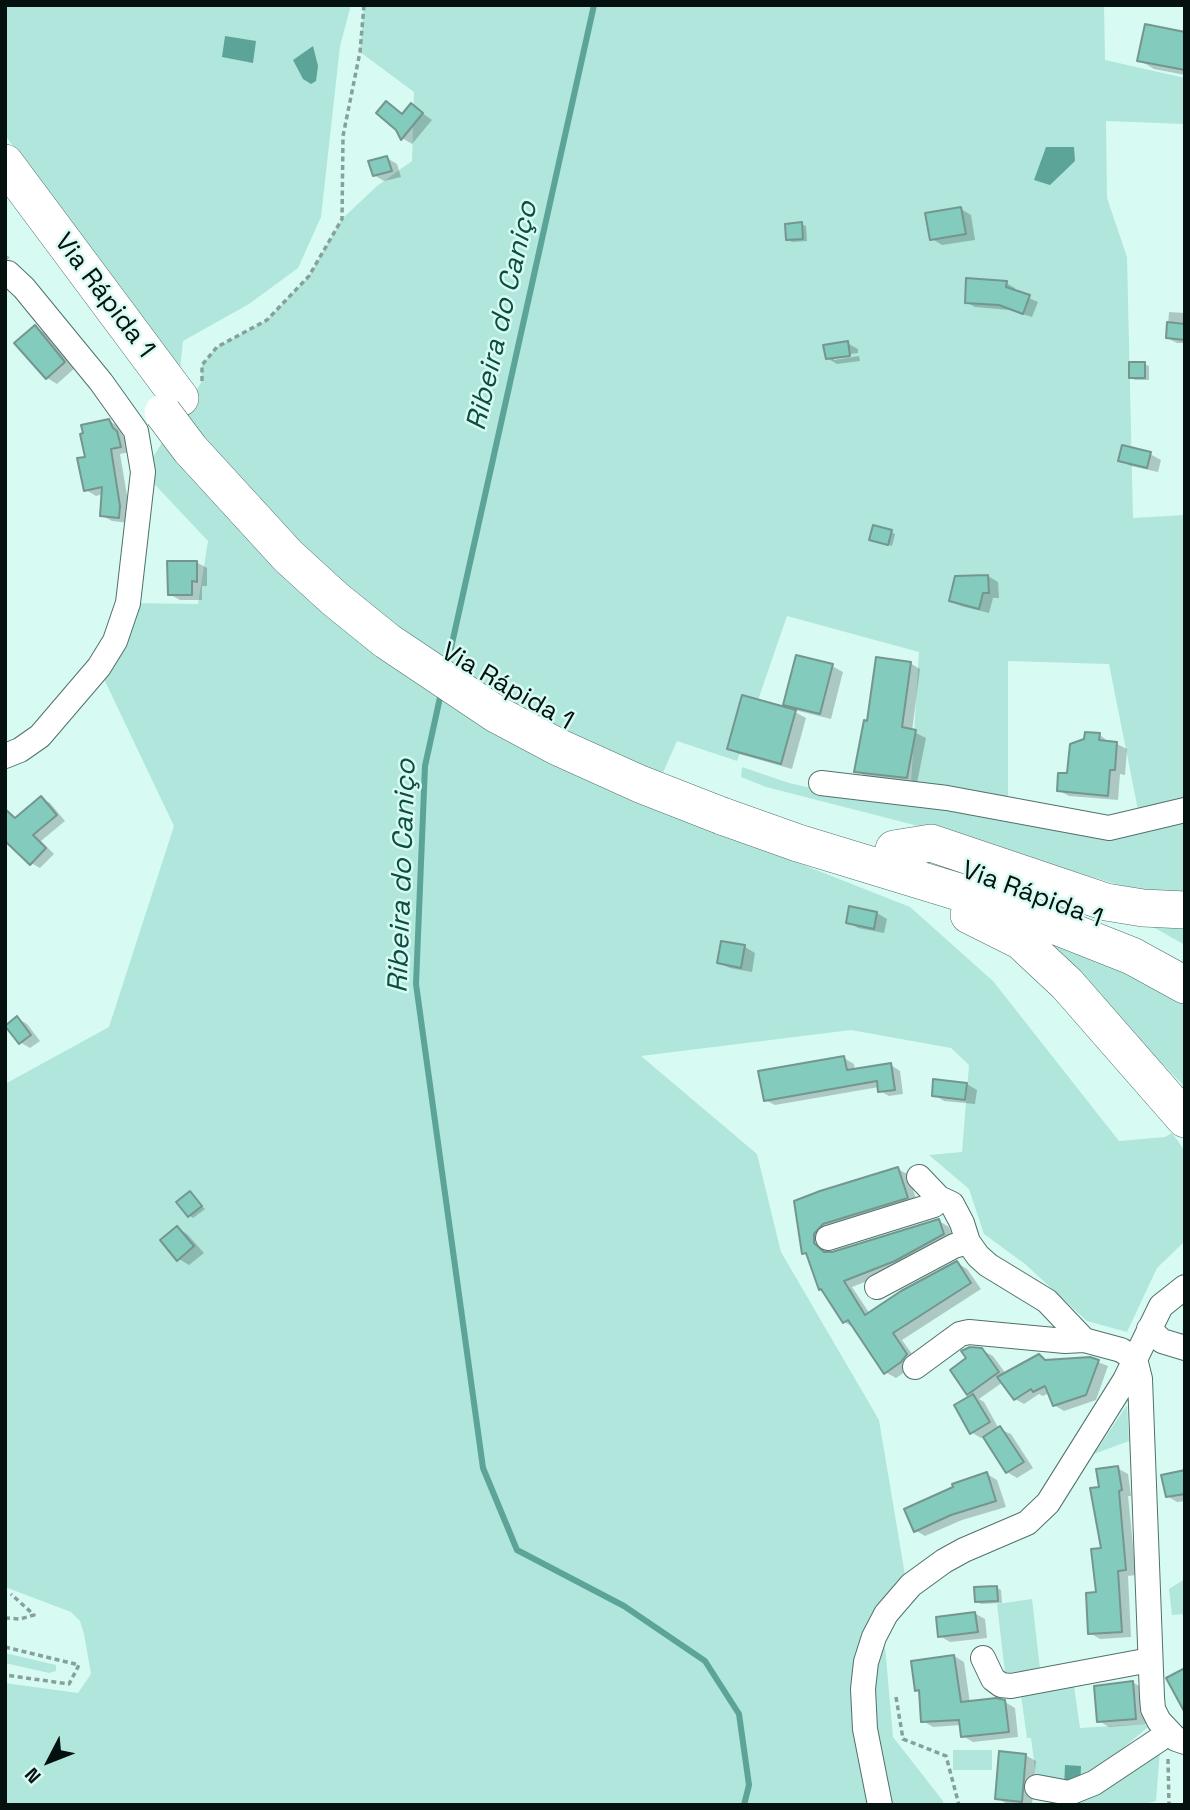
<!DOCTYPE html>
<html>
<head>
<meta charset="utf-8">
<style>
  body { margin:0 }
  #map { position:relative; width:1190px; height:1810px; overflow:hidden; background:#d7fbf3; font-family:"Space Grotesk",sans-serif }
  canvas { display:block }
  .frame { position:absolute; inset:0; border:7px solid #05110f; pointer-events:none }
  .north { position:absolute; left:14px; top:1726px; width:70px; height:70px; -webkit-text-stroke:5px #d7fbf3; paint-order:stroke; rotate:228deg; font-size:19px; font-weight:700; line-height:28px; text-align:center; color:#05110f }
  .north::after { content:''; display:block; margin:auto; width:24px; height:32px; background:#05110f; clip-path:polygon(50% 0,100% 100%,50% 72%,0 100%) }
</style>
</head>
<body>
<div id="map">
<canvas width="1190" height="1810"></canvas>
<div class="frame"></div>
<div class="north">N</div>
</div>
<script>
const ctx = document.querySelector('canvas').getContext('2d');
ctx.lineJoin = 'round';
function fillPath(path, color) {
  ctx.fillStyle = color;
  ctx.fill(path, 'evenodd');
}
function toPath(rows) {
  const path = new Path2D();
  for (const r of rows) {
    path.moveTo(r[0], r[1]);
    for (let i = 2; i < r.length; i += 2) path.lineTo(r[i], r[i + 1]);
  }
  return path;
}
function strokePath(path, color, width, dash) {
  ctx.strokeStyle = color;
  ctx.lineWidth = width;
  ctx.lineCap = dash ? 'butt' : 'round';
  ctx.setLineDash(dash || []);
  ctx.stroke(path);
}
function label(font, color, halo, rows, align = 'center') {
  ctx.font = font + ' "Space Grotesk",sans-serif';
  ctx.lineWidth = 5;
  ctx.setLineDash([]);
  ctx.textBaseline = 'middle';
  ctx.strokeStyle = halo;
  ctx.fillStyle = color;
  for (const [text, x, y, turn = 0] of rows) {
    ctx.save();
    ctx.translate(x, y);
    ctx.rotate((+turn || 0) * Math.PI / 180);
    ctx.textAlign = isNaN(turn) ? turn : align;
    if (halo) ctx.strokeText(text, 0, 0);
    ctx.fillText(text, 0, 0);
    ctx.restore();
  }
}
fillPath(toPath([
  [5,5,351,5,340,46,321,217,298,268,249,304,183,341,179,378,5,135],
  [364,5,1104,5,1105,60,1185,78,1185,124,1106,121,1107,198,1127,257,1133,518,1185,515,1185,803,1138,810,1109,664,1008,661,1008,800,911,784,919,652,787,616,737,761,677,741,649,804,910,907,993,981,1119,1141,1165,1137,1172,1133,1185,1151,1185,1241,1157,1268,1127,1332,1087,1321,1025,1264,984,1234,969,1189,929,1155,962,1152,969,1065,951,1048,851,1030,641,1056,757,1154,781,1252,879,1420,907,1587,883,1624,893,1737,943,1801,943,1805,5,1805,5,1683,78,1693,91,1674,84,1634,80,1621,71,1612,5,1587,5,1084,109,1027,174,826,103,677,128,603,198,604,208,541,143,472,201,383,202,365,217,347,267,320,309,276,342,219,377,186,412,161,414,92,360,52],
  [742,767,789,783,825,791,1117,835,1185,824,1185,893,1136,890,938,831,766,787,741,777],
  [1128,913,1185,916,1185,945],
  [1025,925,1185,1001,1185,1087],
  [1127,1405,1129,1441,1094,1454],
  [1185,1579,1185,1614,1172,1615,1169,1589],
  [1032,1599,1040,1669,1005,1673,997,1604],
  [5,1653,56,1665,56,1671,49,1673,5,1663],
  [1074,1686,1080,1728,1144,1724,1149,1726,1089,1778,1073,1786,1036,1777,1031,1738,1027,1738,1021,1695],
  [953,1750,992,1750,992,1770,953,1770],
  [1160,1750,1156,1801,1139,1805,1061,1805,1062,1796]
]), '#b0e6db');
fillPath(toPath([
  [225,36,256,41,253,63,222,57],
  [313,46,318,66,316,81,311,84,303,79,293,60],
  [1046,147,1074,147,1075,161,1050,185,1034,180],
  [1065,1765,1081,1766,1080,1791,1064,1790]
]), '#5ca497');
fillPath(toPath([
  [1185,33,1185,75,1154,69,1139,60],
  [386,104,403,115,411,105,432,120,412,144,402,138],
  [387,158,397,164,401,177,384,181,374,175],
  [961,209,971,215,975,240,942,245,932,239],
  [801,224,806,226,807,241,792,242,788,239],
  [5,255,10,257,5,263],
  [1006,283,1015,288,1015,292,1038,302,1032,317,1009,310,975,307,966,302],
  [1169,312,1185,313,1185,343,1177,343,1167,338],
  [35,327,45,333,75,368,57,384,47,378],
  [847,343,858,349,858,353,834,356,834,360,859,356,860,361,837,364,827,358],
  [1144,364,1149,366,1149,380,1135,380,1130,377],
  [109,421,120,427,123,436,127,438,130,452,120,454,130,513,129,523,112,521,101,515,103,494,96,496,86,490,87,458],
  [1150,454,1161,460,1158,472,1131,466,1120,460],
  [891,532,895,534,892,546,871,539],
  [196,562,207,568,207,586,202,586,202,600,180,600,169,594],
  [988,576,998,582,999,598,993,598,989,613,961,606,951,601],
  [797,657,832,666,843,672,831,719,795,710,785,704],
  [910,663,920,669,912,731,926,738,917,783,867,777,856,771,869,723],
  [795,712,806,718,792,769,739,754,729,749],
  [1100,735,1110,743,1117,744,1127,749,1125,775,1120,774,1118,800,1069,796,1058,790],
  [41,798,50,803,65,821,41,841,54,854,40,868,31,863,16,819],
  [877,913,887,919,884,933,858,928,848,922],
  [723,943,745,947,755,953,752,972,730,968,719,963],
  [17,1018,27,1024,40,1041,30,1048,20,1042],
  [844,1058,854,1064,855,1071,891,1065,900,1071,903,1094,889,1096,880,1091,879,1087,775,1105,765,1100],
  [967,1084,977,1090,975,1104,944,1101,934,1095],
  [898,1169,909,1175,917,1203,823,1240,824,1250,828,1254,939,1221,949,1227,954,1240,906,1266,852,1287,870,1314,957,1263,967,1269,981,1289,902,1340,917,1361,911,1368,896,1378,885,1372,855,1328,844,1322,809,1257,804,1253,796,1202],
  [190,1193,205,1209,193,1218,189,1215],
  [177,1228,187,1234,204,1253,189,1265,179,1259],
  [982,1350,993,1356,1006,1374,1039,1356,1049,1362,1090,1359,1108,1366,1096,1400,1064,1411,1054,1405,1049,1393,1043,1396,1039,1394,1024,1404,1015,1399,1003,1382,979,1399,984,1402,999,1429,1011,1434,1033,1468,1017,1478,1007,1472,985,1437,981,1438,971,1432,973,1396,968,1393],
  [1117,1468,1128,1474,1131,1496,1128,1496,1136,1575,1128,1576,1131,1637,1100,1639,1090,1633,1098,1594,1103,1549,1101,1488],
  [1185,1472,1185,1501,1177,1502,1167,1496],
  [987,1474,997,1480,1006,1507,962,1520,925,1536,915,1530,955,1488],
  [997,1588,1001,1590,1002,1603,981,1604,976,1601],
  [974,1613,985,1619,987,1638,950,1642,940,1636],
  [954,1656,964,1662,970,1703,1005,1702,1015,1708,1018,1737,973,1742,963,1736,962,1725,933,1727,923,1721,921,1692,917,1690],
  [1132,1682,1143,1688,1146,1724,1109,1727,1099,1721],
  [1025,1755,1036,1761,1032,1805,1007,1804,997,1798]
]), '#0003');
strokePath(toPath([
  [447,666,594,5],
  [441,693,425,766,416,984,483,1468,517,1550,624,1606,705,1661,739,1714,749,1785,744,1805]
]), '#5ca497', 6);
const building = toPath([
  [1145,24,1185,32,1185,70,1137,61,1145,24],
  [386,101,402,114,411,103,423,113,401,140,396,130,376,113,386,101],
  [387,156,392,171,373,176,368,161,387,156],
  [961,207,966,234,930,240,925,213,961,207],
  [802,222,803,239,786,240,785,224,802,222],
  [966,278,1007,281,1006,287,1030,295,1023,314,999,305,965,303,966,278],
  [1167,322,1185,324,1185,340,1166,338,1167,322],
  [35,325,65,362,46,379,14,343,35,325],
  [848,341,850,356,826,359,823,345,848,341],
  [1129,362,1145,362,1145,378,1129,378,1129,362],
  [109,419,113,428,117,431,121,447,111,449,120,506,119,518,100,516,102,487,84,491,77,458,85,457,80,434,83,433,81,425,109,419],
  [1122,445,1151,452,1147,468,1118,461,1122,445],
  [873,525,892,530,888,545,869,540,873,525],
  [167,561,197,561,197,582,192,581,192,595,168,595,167,561],
  [988,575,989,593,983,593,979,609,949,601,955,576,988,575],
  [796,655,833,664,820,714,783,705,796,655],
  [876,657,911,662,902,727,916,730,907,778,854,772,864,720,867,721,876,657],
  [742,695,796,710,781,764,727,749,742,695],
  [1085,732,1100,733,1099,740,1117,742,1115,770,1110,770,1108,796,1057,791,1058,773,1067,773,1070,744,1084,739,1085,732],
  [41,796,57,815,33,835,46,848,30,865,5,841,5,809,15,818,41,796],
  [849,906,877,912,874,929,846,923,849,906],
  [721,941,745,945,741,968,717,963,721,941],
  [17,1016,31,1035,19,1044,5,1026,17,1016],
  [844,1056,847,1070,891,1063,895,1090,878,1092,877,1081,764,1101,758,1071,844,1056],
  [933,1079,967,1083,965,1100,932,1096,933,1079],
  [898,1167,908,1198,823,1224,814,1234,814,1243,824,1252,832,1252,939,1219,944,1234,895,1261,844,1281,865,1315,901,1291,957,1261,971,1283,893,1333,907,1354,901,1362,884,1374,848,1320,843,1323,821,1289,819,1290,806,1253,802,1254,794,1201,820,1191,898,1167],
  [190,1191,202,1206,188,1217,176,1202,190,1191],
  [177,1226,194,1246,177,1261,160,1240,177,1226],
  [970,1347,982,1348,999,1372,967,1395,950,1370,966,1358,961,1351,970,1347],
  [1039,1354,1045,1360,1090,1357,1099,1360,1086,1395,1053,1406,1045,1386,1033,1392,1031,1389,1014,1400,997,1377,1039,1354],
  [973,1394,990,1422,970,1434,954,1405,973,1394],
  [1000,1426,1024,1462,1006,1473,983,1437,1000,1426],
  [1118,1466,1122,1490,1119,1491,1126,1570,1118,1571,1122,1632,1088,1634,1086,1593,1096,1592,1091,1549,1101,1548,1090,1488,1099,1487,1096,1469,1118,1466],
  [1185,1470,1185,1494,1166,1497,1161,1475,1185,1470],
  [987,1472,996,1501,951,1515,914,1532,904,1509,953,1487,952,1484,987,1472],
  [997,1586,998,1601,975,1602,974,1587,997,1586],
  [975,1612,978,1632,938,1637,936,1617,975,1612],
  [954,1655,961,1702,996,1698,1005,1700,1009,1732,961,1737,959,1720,921,1722,919,1690,915,1691,911,1661,954,1655],
  [1185,1668,1185,1713,1166,1678,1185,1668],
  [1133,1681,1136,1719,1097,1722,1094,1686,1133,1681],
  [999,1751,1026,1754,1022,1802,995,1799,999,1751]
]);
fillPath(building, '#83cbbd');
strokePath(building, '#74968f', 2);
const minor = toPath([
  [5,756,20,750,40,736,99,667,115,641,128,603,143,472,136,431,101,382,24,288,8,273],
  [821,783,947,798,1109,828,1185,810],
  [919,1177,939,1198,952,1204,962,1223,968,1242,978,1256,988,1265,1047,1301,1084,1340],
  [828,1238,934,1205,939,1198],
  [877,1287,954,1246,968,1242],
  [1149,1329,1162,1341,1185,1348],
  [1135,1359,1140,1379,1152,1697,1153,1709,1159,1721,1176,1739,1185,1742],
  [915,1367,960,1334,969,1332,1065,1341,1084,1340,1121,1350,1135,1359],
  [983,1658,993,1679,1001,1685,1011,1686,1150,1660],
  [1037,1787,1069,1793,1094,1783,1160,1739],
  [880,1805,865,1729,863,1689,866,1662,874,1637,886,1614,911,1585,944,1561,964,1550,1027,1523,1048,1503,1125,1380,1161,1306,1185,1287]
]);
const highway = toPath([
  [5,163,180,398],
  [722,816,798,843,1008,907,1132,956,1185,985],
  [894,849,931,843,1106,902,1143,908,1185,910],
  [969,915,1021,941,1067,984,1185,1119]
]);
strokePath(minor, '#51716a', 26);
strokePath(highway, '#51716a', 38);
strokePath(toPath([
  [202,381,202,365,217,347,267,320,309,276,342,219,343,136,360,52,364,5],
  [5,1618,20,1619,34,1615,11,1594],
  [5,1647,79,1665,69,1684,5,1675],
  [896,1697,903,1739,946,1756,959,1805],
  [1168,1759,1169,1805]
]), '#86a19b', 3.5, [5, 3.5]);
strokePath(minor, '#fff', 24);
strokePath(highway, '#fff', 37);
const highwayBridge = toPath([
  [163,413,190,449,288,556,335,599,387,641,496,714,558,747,640,784,722,816]
]);
strokePath(highwayBridge, '#51716a', 38, []);
strokePath(highwayBridge, '#fff', 37);
label('26px', '#05110f', '#d7fbf3', [
  ["Via Rápida 1",104,296,53],
  ["Via Rápida 1",507,687,30],
  ["Via Rápida 1",1032,895,20]
]);
label('italic 28px', '#0b4c43', '#d7fbf3', [
  ["Ribeira do Caniço",503,316,-77],
  ["Ribeira do Caniço",403,876,-88]
]);
</script>
</body>
</html>
